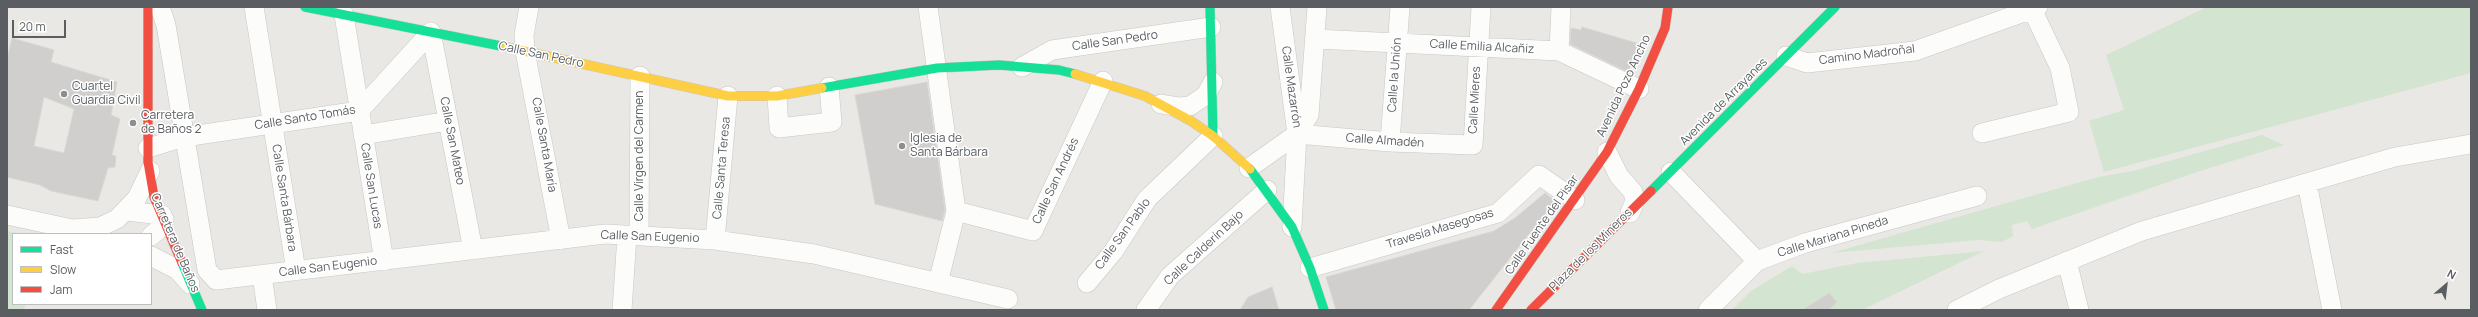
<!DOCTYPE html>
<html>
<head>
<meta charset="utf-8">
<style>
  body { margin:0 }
  #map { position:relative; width:2478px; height:317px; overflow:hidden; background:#eae8e4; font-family:Manrope,sans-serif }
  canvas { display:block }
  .frame { position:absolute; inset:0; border:8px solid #5a5e62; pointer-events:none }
  .legend { position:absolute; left:12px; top:233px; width:140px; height:72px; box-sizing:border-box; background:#fff; border:1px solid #bdbfc0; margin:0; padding:5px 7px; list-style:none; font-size:12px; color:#5a5e62 }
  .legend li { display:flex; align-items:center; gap:8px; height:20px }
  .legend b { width:20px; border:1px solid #bdbfc0 }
  .north { position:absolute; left:2426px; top:265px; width:40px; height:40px; -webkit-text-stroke:3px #fff; paint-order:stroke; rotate:28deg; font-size:11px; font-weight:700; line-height:16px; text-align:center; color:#5a5e62 }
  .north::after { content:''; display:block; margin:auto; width:14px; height:18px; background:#5a5e62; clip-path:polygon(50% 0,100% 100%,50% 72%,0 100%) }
  .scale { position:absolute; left:12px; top:20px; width:54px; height:18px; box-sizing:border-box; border:2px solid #5a5e62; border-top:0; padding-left:5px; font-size:12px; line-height:14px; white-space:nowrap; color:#5a5e62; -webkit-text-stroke:3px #fff; paint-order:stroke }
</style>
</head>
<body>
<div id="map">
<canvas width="2478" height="317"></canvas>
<div class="frame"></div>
<ul class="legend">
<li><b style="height:5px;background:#16e098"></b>Fast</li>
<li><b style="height:5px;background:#ffcf43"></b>Slow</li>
<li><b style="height:5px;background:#f24e42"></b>Jam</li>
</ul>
<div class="north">N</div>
<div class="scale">20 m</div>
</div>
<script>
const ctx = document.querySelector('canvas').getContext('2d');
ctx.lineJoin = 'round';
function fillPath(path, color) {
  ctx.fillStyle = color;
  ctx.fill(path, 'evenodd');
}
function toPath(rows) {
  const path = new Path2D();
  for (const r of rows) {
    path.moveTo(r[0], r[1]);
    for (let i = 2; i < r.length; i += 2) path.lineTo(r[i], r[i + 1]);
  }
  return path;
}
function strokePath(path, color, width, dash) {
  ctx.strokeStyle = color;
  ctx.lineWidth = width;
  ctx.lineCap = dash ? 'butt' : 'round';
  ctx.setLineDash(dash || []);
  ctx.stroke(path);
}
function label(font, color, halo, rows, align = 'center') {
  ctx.font = font + ' Manrope,sans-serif';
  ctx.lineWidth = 3;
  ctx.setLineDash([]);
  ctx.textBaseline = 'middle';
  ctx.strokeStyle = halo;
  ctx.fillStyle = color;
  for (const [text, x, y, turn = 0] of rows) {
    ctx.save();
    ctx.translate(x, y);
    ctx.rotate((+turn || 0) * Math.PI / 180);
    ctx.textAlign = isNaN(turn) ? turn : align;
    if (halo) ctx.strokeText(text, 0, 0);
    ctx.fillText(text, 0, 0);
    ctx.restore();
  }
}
fillPath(toPath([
  [2207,7,2471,7,2471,73,2104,172,2089,121,2124,110,2106,55],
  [2262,135,2284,145,2203,170,2032,229,2027,221,2012,225,2013,236,2002,242,1979,240,1831,253,2098,177,2133,171],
  [7,231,21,234,13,234,13,304,26,304,24,310,7,310],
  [1984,251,1862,310,1829,310,1837,302,1829,293,1802,310,1732,310,1751,291,1792,266,1802,274,1857,263]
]), '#d3e5d0');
const building = toPath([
  [1582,27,1640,44,1628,72,1570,44,1571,28,1581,30,1582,27],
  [12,38,54,50,51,62,117,82,111,115,120,119,112,155,116,156,115,167,108,168,98,201,51,191,40,185,7,177,7,59,12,38],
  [44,97,74,109,64,153,34,146,44,97],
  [927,82,945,210,942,221,875,204,855,95,927,82],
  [1545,193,1555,201,1469,310,1336,310,1326,277,1494,231,1515,218,1545,193],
  [1272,287,1279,310,1240,310,1248,297,1272,287],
  [1829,293,1837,302,1829,310,1802,310,1829,293]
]);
fillPath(building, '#d1cfcd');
strokePath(building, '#d9d7d4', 1);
const street = toPath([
  [160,7,166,25,207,270,216,280,605,234,715,240,814,254,1008,299],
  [254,7,296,271],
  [529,7,524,35,525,51,561,240],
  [928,7,956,211,938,283],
  [1280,7,1297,134,1292,227],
  [344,15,384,261],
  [431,32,473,250],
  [1316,39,1559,51,1639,89],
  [1559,51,1561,7],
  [1786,56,1807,63,1915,51,2038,7],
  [1022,67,1052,50,1211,27],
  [777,96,779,128,832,122,829,87],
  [1161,104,1179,107,1190,106,1206,95,1213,82],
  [1982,133,2069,112,2060,68,2032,9],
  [1297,134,1390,142,1473,145,1481,7],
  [363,135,448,121],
  [1390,142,1400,7],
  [148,148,184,137,359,111,431,32],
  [1607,152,1619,176,1633,192,1635,201,1630,213],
  [1249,168,1297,134,1309,115,1317,7],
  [1671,172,1757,261],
  [2307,183,2332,310],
  [127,211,162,215],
  [956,211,1033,231,1103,81],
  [7,215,72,229,83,233],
  [72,229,100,227,117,219,137,198,150,171],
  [151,236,158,230,164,219],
  [639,236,640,76],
  [715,240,728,96],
  [151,256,178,270,190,284],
  [2067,261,2079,310],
  [1310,268,1498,213,1539,175,1575,200],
  [262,275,267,310],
  [1087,283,1113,252,1147,199,1213,136],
  [622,310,627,236],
  [1146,310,1170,276,1267,190],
  [1708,310,1757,261,1805,243,1977,196],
  [1957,310,1999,289,2142,231,2395,157,2471,144]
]);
const fast = toPath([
  [305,7,506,47],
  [1210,7,1213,136],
  [822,88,937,68,999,65,1059,70,1075,74],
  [1250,169,1292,227,1310,268,1324,310],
  [1651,191,1835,7],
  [182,263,202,310]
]);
const slow = toPath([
  [506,47,728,96,777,96,822,88],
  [1075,74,1145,96,1191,121,1213,136,1250,169]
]);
const jam = toPath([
  [148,7,148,162,154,197,182,263],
  [1496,310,1607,152,1639,89,1665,28,1668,7],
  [1531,310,1651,191]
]);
strokePath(street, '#c6c7c6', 20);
strokePath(fast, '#c6c7c6', 10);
strokePath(slow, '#c6c7c6', 10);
strokePath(jam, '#c6c7c6', 10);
strokePath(street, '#fcfcfb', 19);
strokePath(fast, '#16e098', 9);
strokePath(slow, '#ffcf43', 9);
strokePath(jam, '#f24e42', 9);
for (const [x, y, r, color] of [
  [64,94,4,"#8c8e90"],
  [133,123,4,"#8c8e90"],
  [902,146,4,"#8c8e90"]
]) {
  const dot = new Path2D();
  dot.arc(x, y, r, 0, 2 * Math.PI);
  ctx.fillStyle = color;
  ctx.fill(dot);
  strokePath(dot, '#fff', 1.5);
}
label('12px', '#5a5e62', '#fff', [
  ["Calle San Pedro",1115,41,-8],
  ["Calle Emilia Alcañiz",1482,47,3],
  ["Calle San Pedro",541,55,12],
  ["Camino Madroñal",1867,55,-7],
  ["Calle la Unión",1395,75,-86],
  ["Avenida Pozo Ancho",1624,86,-65],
  ["Calle Mazarrón",1291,87,82],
  ["Calle Mieres",1475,100,-87],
  ["Avenida de Arrayanes",1724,102,-45],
  ["Calle Santo Tomás",305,118,-9],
  ["Calle San Mateo",452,141,79],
  ["Calle Almadén",1385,141,4],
  ["Calle Santa María",544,145,80],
  ["Calle Virgen del Carmen",640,156,-90],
  ["Calle Santa Teresa",722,168,-85],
  ["Calle San Andrés",1056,181,-65],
  ["Calle San Lucas",371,186,81],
  ["Calle Santa Bárbara",284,198,81],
  ["Calle Fuente del Pisar",1542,225,-55],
  ["Travesía Masegosas",1440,229,-17],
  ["Calle San Pablo",1123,234,-54],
  ["Calle San Eugenio",650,237,2],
  ["Calle Mariana Pineda",1833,237,-17],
  ["Carretera de Baños",175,243,67],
  ["Calle Calderín Bajo",1204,248,-43],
  ["Plaza de los Mineros",1591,250,-45],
  ["Calle San Eugenio",328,267,-7]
]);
label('12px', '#5a5e62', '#fff', [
  ["Cuartel",72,87],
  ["Guardia Civil",72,101],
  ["Carretera",141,116],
  ["de Baños 2",141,130],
  ["Iglesia de",910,139],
  ["Santa Bárbara",910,153]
], 'left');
</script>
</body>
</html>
